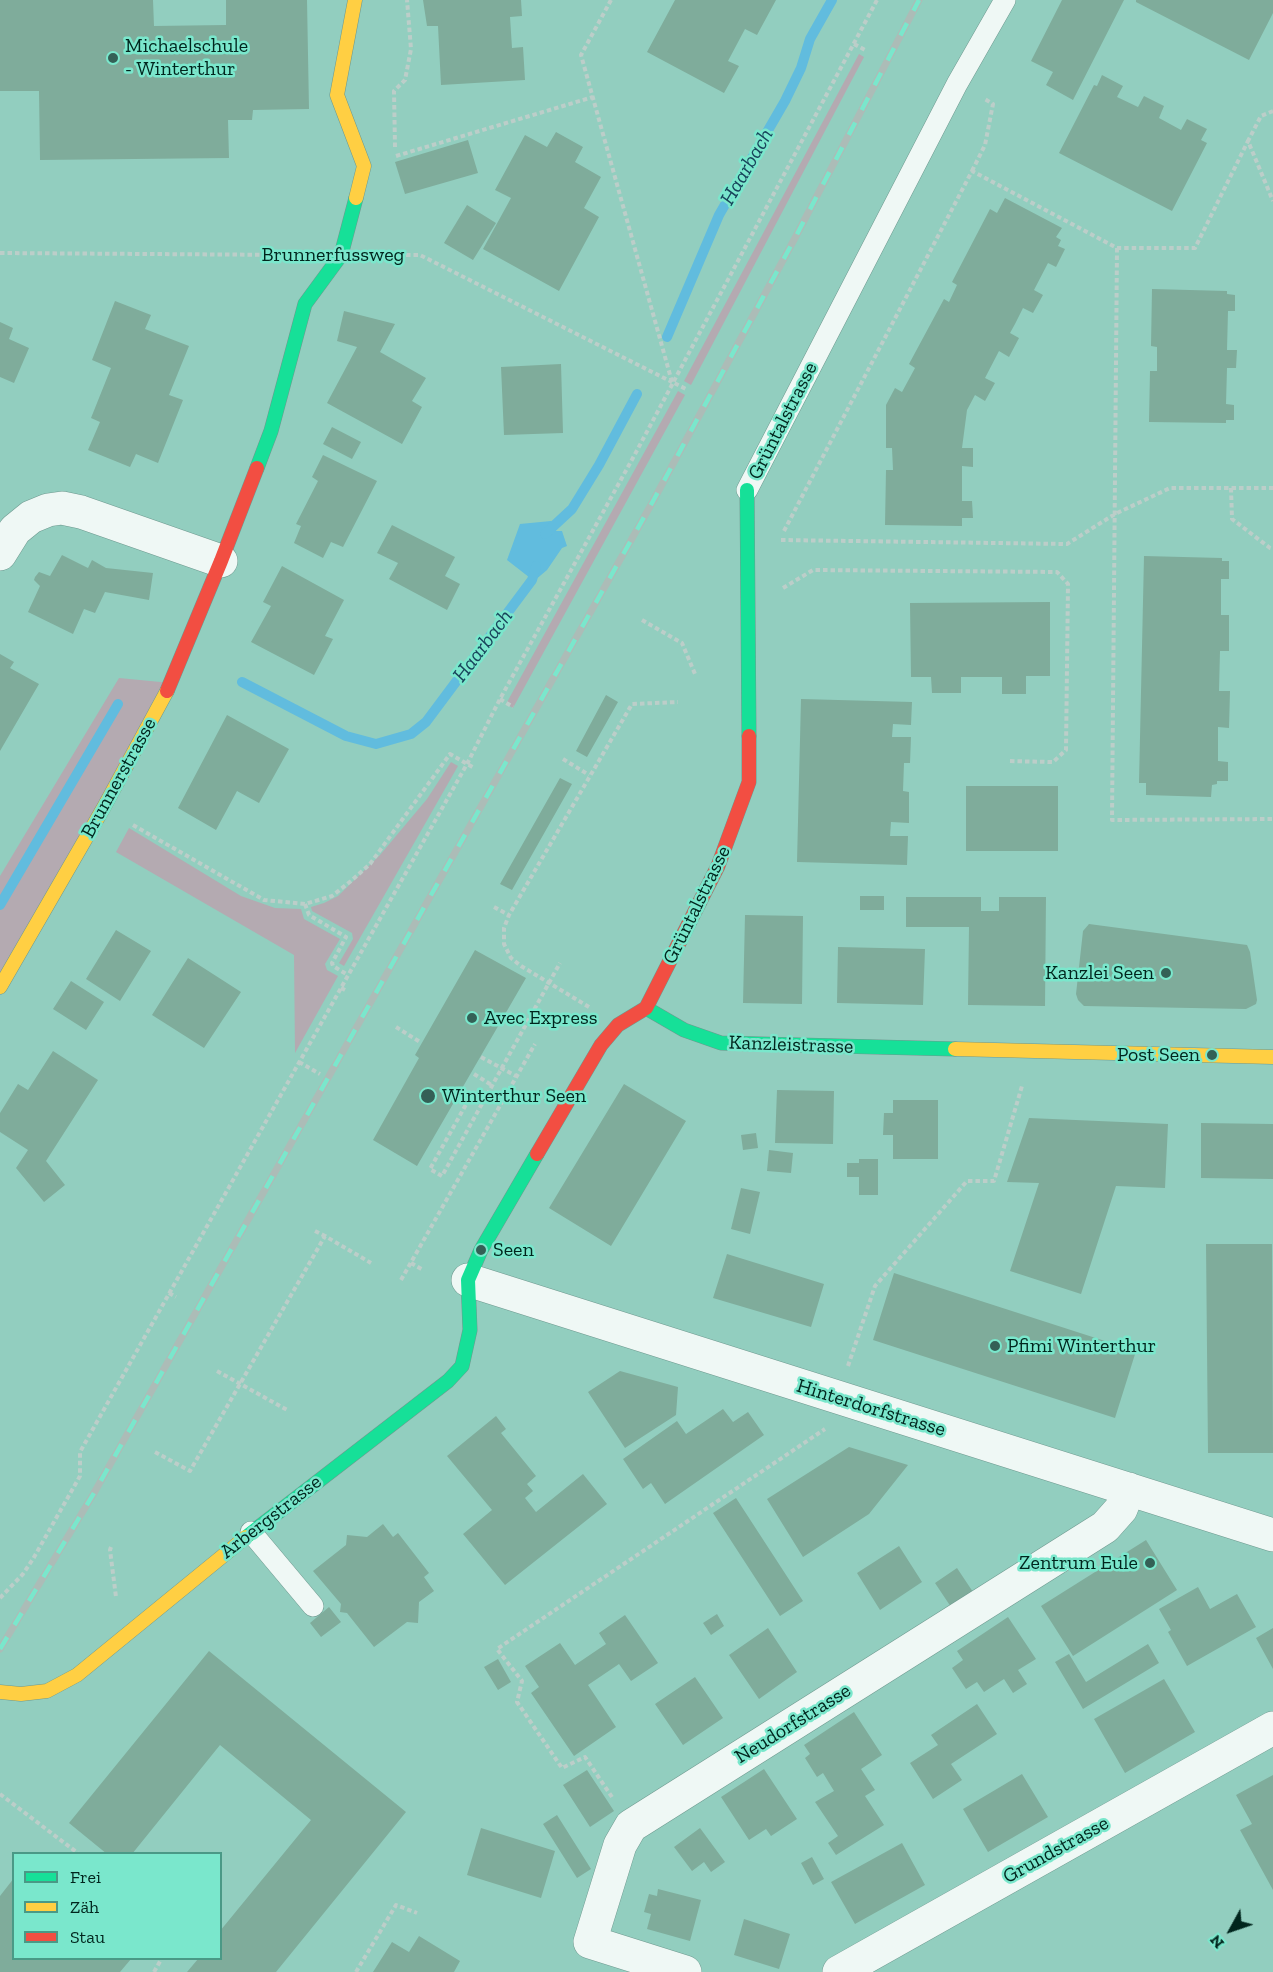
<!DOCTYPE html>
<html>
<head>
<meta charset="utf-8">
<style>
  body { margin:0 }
  #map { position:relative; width:1273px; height:1972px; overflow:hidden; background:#92cebf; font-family:"Zilla Slab",serif }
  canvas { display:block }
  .legend { position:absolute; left:12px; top:1852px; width:210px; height:108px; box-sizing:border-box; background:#7ae7cc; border:2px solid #4a9986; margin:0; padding:8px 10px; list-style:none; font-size:18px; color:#01251d }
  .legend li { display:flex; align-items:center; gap:12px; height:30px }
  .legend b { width:30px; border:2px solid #4a9986 }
  .north { position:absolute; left:1201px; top:1900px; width:60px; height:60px; -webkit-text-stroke:4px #7ae7cc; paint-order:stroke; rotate:230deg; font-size:16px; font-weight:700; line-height:24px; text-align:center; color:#01251d }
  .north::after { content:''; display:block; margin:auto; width:21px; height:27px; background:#01251d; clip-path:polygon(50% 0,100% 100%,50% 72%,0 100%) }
</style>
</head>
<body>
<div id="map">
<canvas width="1273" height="1972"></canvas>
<ul class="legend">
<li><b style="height:8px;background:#16e098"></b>Frei</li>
<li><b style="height:8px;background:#ffcf43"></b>Zäh</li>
<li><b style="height:8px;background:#f24e42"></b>Stau</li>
</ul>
<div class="north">N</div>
</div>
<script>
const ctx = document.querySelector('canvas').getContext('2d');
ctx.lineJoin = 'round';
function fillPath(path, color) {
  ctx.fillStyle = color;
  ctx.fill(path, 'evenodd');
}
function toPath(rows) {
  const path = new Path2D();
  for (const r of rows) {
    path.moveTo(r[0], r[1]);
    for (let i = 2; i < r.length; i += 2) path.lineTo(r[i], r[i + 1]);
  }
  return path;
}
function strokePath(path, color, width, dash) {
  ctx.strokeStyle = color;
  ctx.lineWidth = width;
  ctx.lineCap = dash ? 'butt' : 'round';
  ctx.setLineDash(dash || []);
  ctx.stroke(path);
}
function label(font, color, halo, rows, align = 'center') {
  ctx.font = font + ' "Zilla Slab",serif';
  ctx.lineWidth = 5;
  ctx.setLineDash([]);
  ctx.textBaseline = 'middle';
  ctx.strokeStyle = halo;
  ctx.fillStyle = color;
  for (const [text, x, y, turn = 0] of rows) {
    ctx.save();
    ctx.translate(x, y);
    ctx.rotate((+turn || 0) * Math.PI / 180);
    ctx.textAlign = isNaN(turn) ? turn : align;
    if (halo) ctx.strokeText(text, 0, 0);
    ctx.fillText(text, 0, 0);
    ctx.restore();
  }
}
fillPath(toPath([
  [859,54,864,57,691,385,684,381],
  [678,391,685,395,513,708,506,704],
  [119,678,171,683,0,987,0,876],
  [451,762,458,766,344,966,339,963,353,939,352,933,312,911,311,907,324,903,338,896,380,855,427,799],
  [129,828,241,896,275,908,301,909,304,919,340,939,325,964,327,970,338,976,295,1053,294,955,116,852]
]), '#b4aab1');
fillPath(toPath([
  [551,521,556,531,562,531,567,546,562,548,547,570,534,581,507,560,520,524]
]), '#61bcde');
strokePath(toPath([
  [667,337,719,215,785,101,801,68,810,39,832,0],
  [545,534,572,509,599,465,637,394],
  [242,682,346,736,376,744,411,734,426,722,532,580,536,566],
  [0,905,118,704]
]), '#61bcde', 10);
fillPath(toPath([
  [0,0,153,0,154,26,226,25,226,0,307,0,309,109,253,110,252,120,228,120,229,158,40,160,39,91,0,91],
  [423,0,521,0,522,16,510,17,512,48,523,47,525,80,441,85,438,26,427,26],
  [675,0,776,0,757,35,745,29,728,61,739,66,724,93,647,52],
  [1062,0,1124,0,1073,100,1046,85,1053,72,1031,61],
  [1136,0,1273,0,1273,13,1249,60,1136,2],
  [1102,75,1123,86,1117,97,1138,107,1144,96,1164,106,1159,118,1181,130,1187,119,1207,129,1201,140,1207,143,1172,211,1059,153,1094,85,1097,86],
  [556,132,583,147,575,162,601,177,584,208,599,217,559,291,483,249,511,198,495,190,525,135,547,147],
  [468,140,478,173,405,194,395,162],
  [1005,198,1062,228,1056,237,1061,240,1058,246,1065,249,1056,267,1048,263,1034,290,1043,295,1033,313,1023,308,1015,324,1010,333,1019,338,1009,357,999,351,985,378,995,383,985,401,975,395,967,410,962,448,973,448,973,467,962,466,962,501,972,501,973,518,962,518,962,526,885,525,886,470,893,470,892,448,886,448,886,405,895,388,902,392,915,368,909,364,944,299,949,302,957,285,952,282,990,209,997,213],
  [467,205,496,223,473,260,444,243],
  [1152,289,1227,291,1227,294,1235,295,1235,311,1228,311,1227,350,1237,350,1236,368,1227,368,1226,404,1234,405,1234,420,1226,420,1226,423,1149,422,1150,371,1157,371,1157,347,1151,346],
  [115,301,151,315,145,329,189,346,169,395,183,400,158,463,136,454,130,467,88,450,100,422,91,418,111,368,92,360],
  [344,311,395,324,380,352,426,378,412,401,422,407,402,444,327,403,357,347,337,341],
  [0,322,13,328,9,339,29,348,14,383,0,377],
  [561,364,563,433,504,435,501,367],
  [332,427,361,442,352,459,323,444],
  [323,455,377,481,343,547,331,542,323,558,294,543,301,526,296,524,318,481,312,477],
  [392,525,455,557,445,576,460,584,447,610,389,579,398,563,377,553],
  [62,555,88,568,92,560,106,568,153,573,149,600,105,592,95,613,84,609,73,634,28,612,40,586,34,580,35,577,39,572,50,576],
  [1144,556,1222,558,1222,561,1229,561,1229,579,1221,579,1221,615,1229,615,1229,651,1220,651,1219,691,1230,691,1229,728,1218,727,1218,761,1228,762,1228,781,1217,781,1217,784,1212,785,1211,797,1146,795,1146,783,1139,783],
  [282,566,344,600,325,636,333,639,314,675,251,642,271,606,263,602],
  [1050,602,1050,676,1026,676,1026,694,1002,694,1002,677,961,677,961,693,932,693,931,677,911,677,910,603],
  [0,654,14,662,10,668,39,684,0,751],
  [606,695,618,702,587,757,576,751],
  [801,699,912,702,911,725,893,724,892,737,911,737,910,763,904,763,903,791,909,792,909,823,891,822,890,836,908,836,907,865,797,862],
  [227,715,289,749,259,803,237,791,216,830,178,808],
  [560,778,572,784,512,890,500,884],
  [966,786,1058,786,1058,851,966,851],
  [860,896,884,896,884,910,860,910],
  [906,897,981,897,981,911,999,911,999,897,1046,897,1045,1006,968,1005,969,927,906,927],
  [745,915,803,916,802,1004,743,1003],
  [1089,924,1247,945,1250,952,1257,1000,1256,1004,1246,1009,1084,1006,1078,1000,1076,994,1083,931],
  [116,930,151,951,120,1001,86,979],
  [838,947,925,949,923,1005,837,1003],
  [475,950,526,978,417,1166,373,1140,419,1058,415,1055],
  [188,958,241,992,204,1048,152,1015],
  [71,981,104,1002,86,1030,53,1009],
  [53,1051,98,1080,46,1161,65,1185,44,1202,16,1168,28,1150,0,1132,0,1113,18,1084,28,1090],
  [624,1084,686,1121,611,1246,549,1208],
  [777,1090,834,1091,833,1144,775,1143],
  [893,1100,938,1100,938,1159,893,1159,893,1135,883,1135,884,1113,893,1113],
  [1029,1118,1168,1124,1165,1188,1116,1186,1081,1294,1010,1271,1039,1183,1007,1182],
  [1201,1123,1273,1124,1273,1179,1201,1178],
  [756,1133,758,1148,743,1150,741,1135],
  [769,1150,793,1153,791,1173,767,1171],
  [859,1159,878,1159,878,1195,859,1195,859,1177,847,1177,847,1163,859,1163],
  [741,1188,760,1192,750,1234,731,1229],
  [1206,1244,1272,1244,1273,1453,1208,1453],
  [727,1254,824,1284,811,1327,713,1298],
  [894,1273,1136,1351,1115,1418,873,1340],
  [620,1371,678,1387,676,1415,625,1448,588,1392],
  [723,1409,733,1422,748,1412,764,1435,665,1504,651,1483,643,1489,623,1459,677,1421,686,1434],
  [496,1416,506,1429,501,1433,536,1476,527,1484,533,1491,525,1498,536,1512,583,1474,607,1504,505,1585,463,1534,492,1510,447,1456],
  [849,1447,908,1465,869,1514,803,1557,767,1499],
  [736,1498,803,1601,780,1616,713,1513],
  [383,1524,393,1537,398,1533,429,1573,424,1577,434,1591,419,1602,418,1623,407,1622,374,1647,347,1613,340,1612,341,1604,313,1571,346,1545,347,1535,367,1537],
  [1146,1540,1177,1590,1073,1656,1041,1606],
  [899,1546,922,1582,880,1610,857,1573],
  [957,1568,973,1592,951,1607,935,1583],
  [1198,1587,1210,1609,1237,1594,1256,1627,1187,1666,1168,1632,1171,1630,1159,1609],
  [329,1607,341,1622,321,1637,310,1623],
  [717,1614,724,1626,711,1635,703,1623],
  [625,1615,658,1663,631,1681,619,1664,588,1685,616,1727,574,1756,531,1693,539,1687,525,1666,560,1643,575,1665,606,1644,599,1633],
  [1008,1617,1036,1659,1018,1670,1027,1684,1013,1693,1004,1679,984,1692,977,1682,966,1689,952,1668,963,1660,957,1651],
  [768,1628,797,1672,759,1699,729,1655],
  [1273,1628,1273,1669,1256,1638],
  [1148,1644,1159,1663,1083,1709,1055,1662,1069,1654,1086,1682],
  [209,1651,406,1812,276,1972,187,1972,198,1959,220,1959,220,1931,311,1820,220,1745,132,1854,107,1854,69,1823],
  [498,1659,511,1682,498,1690,484,1667],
  [695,1677,723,1718,683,1745,655,1704],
  [1164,1679,1195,1732,1125,1773,1094,1719],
  [977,1704,997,1734,951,1764,962,1780,933,1799,910,1763,938,1745,931,1735],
  [854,1712,882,1755,861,1769,875,1790,865,1796,884,1825,836,1855,828,1843,838,1836,815,1802,834,1791,823,1773,817,1777,805,1758,810,1754,804,1745],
  [764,1769,797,1819,771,1836,766,1829,749,1840,721,1797],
  [587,1770,614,1811,590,1827,563,1785],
  [1022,1774,1048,1817,988,1852,963,1809],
  [1273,1775,1273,1890,1240,1830,1252,1824,1236,1795],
  [557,1815,591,1869,577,1878,543,1824],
  [481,1828,555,1851,541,1898,467,1875],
  [700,1828,725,1862,711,1872,704,1862,692,1871,674,1847],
  [902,1843,925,1885,855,1924,831,1882],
  [812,1857,824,1879,813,1885,801,1863],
  [14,1878,14,1959,131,1959,120,1972,0,1972,0,1896],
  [658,1889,701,1900,690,1941,647,1929,651,1914,644,1912,649,1894,657,1896],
  [744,1919,790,1934,779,1969,734,1955],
  [419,1936,460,1961,454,1972,373,1972,392,1942,409,1952]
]), '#7fac9b');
const lane = toPath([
  [747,490,957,84,1005,0],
  [251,1532,313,1606]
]);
const street = toPath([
  [0,554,15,530,31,517,48,510,62,508,81,512,221,561],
  [468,1280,1273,1535],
  [685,1972,590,1942,620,1845,631,1826,1105,1527,1121,1509,1129,1489],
  [839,1972,1273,1728]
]);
const fast = toPath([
  [257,468,271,431,305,304,341,255,356,198],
  [747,490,749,736],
  [646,1008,684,1030,721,1043,955,1049],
  [246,1537,448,1381,462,1366,470,1330,468,1280,481,1250,537,1154]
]);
const slow = toPath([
  [355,0,337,95,364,166,356,198],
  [0,987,104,807,167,691],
  [955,1049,1273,1057],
  [0,1692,21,1694,47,1691,77,1675,246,1537]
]);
const jam = toPath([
  [167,691,221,561,257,468],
  [646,1008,718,866,749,782,749,736],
  [537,1154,601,1045,618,1025,646,1008]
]);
strokePath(lane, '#6e998f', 22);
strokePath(street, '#6e998f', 34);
strokePath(fast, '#6e998f', 15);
strokePath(slow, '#6e998f', 15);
strokePath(jam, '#6e998f', 15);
strokePath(toPath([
  [611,0,581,55,672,382,688,390],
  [854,44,867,51],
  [1273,111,1261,116,1248,141,1273,201],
  [395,147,394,91,405,80,411,49,407,0],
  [396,156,593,97],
  [972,171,985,145,993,104,983,98],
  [1117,248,1112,820,1273,819],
  [0,253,297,255],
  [376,255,420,255,672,382],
  [1231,488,1232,519,1270,548,1273,549],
  [784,531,972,171,1117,248,1195,248,1248,141],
  [781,540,1067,544,1115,514,1170,488,1273,488],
  [783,588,813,570,1057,572,1068,584,1066,750,1053,762,1007,761],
  [642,620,682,643,695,674],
  [500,699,513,707],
  [563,759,589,775],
  [133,825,264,900,305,904,332,896,351,881,370,864,450,754,474,768],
  [305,904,309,915,346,937,332,963,333,966,348,975],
  [494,907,509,915],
  [341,988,347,991],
  [589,1007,521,966,511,958,504,944,504,928,509,915,632,704,678,702],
  [396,1027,420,1042],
  [481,1057,516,1076],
  [299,1062,320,1074],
  [474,1074,493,1086],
  [473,1092,430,1169,442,1176,560,963],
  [315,1231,325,1236],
  [411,1263,423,1270],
  [401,1280,535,1044],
  [169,1293,176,1297],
  [848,1366,875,1286,967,1181,994,1181,1022,1086],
  [217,1371,289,1411],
  [155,1452,190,1471,325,1236,371,1263],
  [111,1547,110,1550,116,1597],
  [0,1598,23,1574,33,1559,80,1476,80,1452,467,764,500,699,634,456,877,0],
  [0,1794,79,1854],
  [612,1797,585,1757,562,1768,517,1702,522,1681,497,1649,825,1429],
  [154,1972,162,1958],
  [356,1972,396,1905,417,1913]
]), '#bccec9', 4, [4.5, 3]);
strokePath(lane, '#eff8f5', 21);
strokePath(street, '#eff8f5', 33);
strokePath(fast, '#16e098', 14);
strokePath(slow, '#ffcf43', 14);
strokePath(jam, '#f24e42', 14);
const rail = toPath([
  [0,1649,94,1493,652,503,795,238,919,0]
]);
strokePath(rail, '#acbcb7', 7);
strokePath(rail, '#7ae7cc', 4.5, [14]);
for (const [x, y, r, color] of [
  [113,58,6,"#346056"],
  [1166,973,6,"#346056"],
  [472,1018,6,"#346056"],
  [1212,1055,6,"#346056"],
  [428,1096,8,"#346056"],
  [481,1250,6,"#346056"],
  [995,1346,6,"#346056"],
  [1150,1563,6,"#346056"]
]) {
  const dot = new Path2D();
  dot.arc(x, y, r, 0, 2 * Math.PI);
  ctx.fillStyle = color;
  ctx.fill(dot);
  strokePath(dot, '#7ae7cc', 2);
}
label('20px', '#01251d', '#7ae7cc', [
  ["Michaelschule",125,46],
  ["- Winterthur",125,69],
  ["Kanzlei Seen",1154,973,"right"],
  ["Avec Express",484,1018],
  ["Post Seen",1200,1055,"right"],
  ["Winterthur Seen",442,1096],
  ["Seen",493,1250],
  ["Pfimi Winterthur",1007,1346],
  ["Zentrum Eule",1138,1563,"right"]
], 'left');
label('20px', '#01251d', '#7ae7cc', [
  ["Brunnerfussweg",333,255],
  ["Grüntalstrasse",783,421,-63],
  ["Brunnerstrasse",119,778,-61],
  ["Grüntalstrasse",697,905,-64],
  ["Kanzleistrasse",791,1045,2],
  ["Hinterdorfstrasse",871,1408,17],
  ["Arbergstrasse",271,1517,-38],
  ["Neudorfstrasse",793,1724,-32],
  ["Grundstrasse",1056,1850,-29]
]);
label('italic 21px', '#19445b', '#7ae7cc', [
  ["Haarbach",747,167,-60],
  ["Haarbach",483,646,-53]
]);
</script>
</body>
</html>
